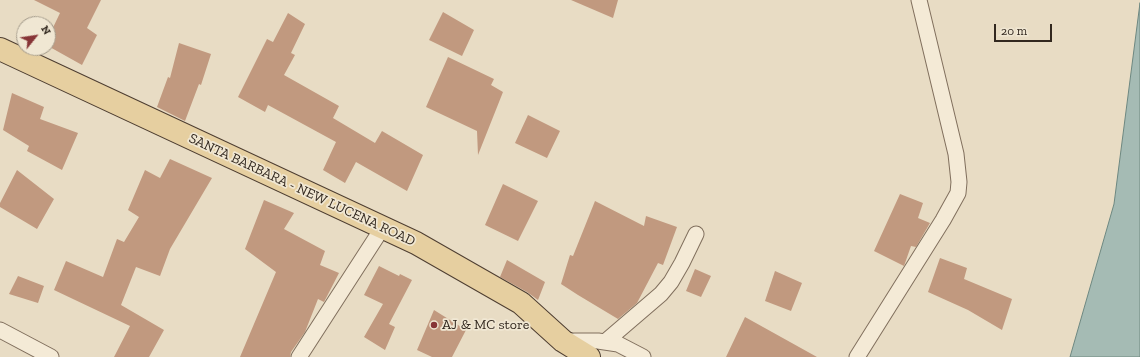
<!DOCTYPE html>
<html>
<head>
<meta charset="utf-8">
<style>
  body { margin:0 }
  #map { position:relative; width:1140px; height:357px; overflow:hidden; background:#e8dcc4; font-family:"Zilla Slab",serif }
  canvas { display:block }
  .north { position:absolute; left:16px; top:16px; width:40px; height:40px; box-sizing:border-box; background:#f0e7d3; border:1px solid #a49b8b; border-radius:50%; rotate:60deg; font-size:11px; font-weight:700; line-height:16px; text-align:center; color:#32281f }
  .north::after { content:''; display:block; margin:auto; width:14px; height:18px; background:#873537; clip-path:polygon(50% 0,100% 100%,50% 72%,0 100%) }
  .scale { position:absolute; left:994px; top:24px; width:58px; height:18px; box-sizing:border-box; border:2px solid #32281f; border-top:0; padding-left:5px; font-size:12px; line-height:14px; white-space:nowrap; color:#32281f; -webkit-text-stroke:3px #f0e7d3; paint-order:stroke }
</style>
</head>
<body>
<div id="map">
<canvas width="1140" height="357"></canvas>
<div class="north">N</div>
<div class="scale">20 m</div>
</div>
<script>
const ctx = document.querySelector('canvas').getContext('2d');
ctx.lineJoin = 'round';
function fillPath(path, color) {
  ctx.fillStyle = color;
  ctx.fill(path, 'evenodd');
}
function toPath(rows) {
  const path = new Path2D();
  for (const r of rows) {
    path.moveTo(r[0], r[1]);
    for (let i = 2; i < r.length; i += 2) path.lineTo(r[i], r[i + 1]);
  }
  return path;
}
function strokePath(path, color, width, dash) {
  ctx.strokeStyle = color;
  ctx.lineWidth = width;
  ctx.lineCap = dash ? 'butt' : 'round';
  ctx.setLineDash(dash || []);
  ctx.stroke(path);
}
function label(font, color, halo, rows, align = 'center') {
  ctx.font = font + ' "Zilla Slab",serif';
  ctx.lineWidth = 3.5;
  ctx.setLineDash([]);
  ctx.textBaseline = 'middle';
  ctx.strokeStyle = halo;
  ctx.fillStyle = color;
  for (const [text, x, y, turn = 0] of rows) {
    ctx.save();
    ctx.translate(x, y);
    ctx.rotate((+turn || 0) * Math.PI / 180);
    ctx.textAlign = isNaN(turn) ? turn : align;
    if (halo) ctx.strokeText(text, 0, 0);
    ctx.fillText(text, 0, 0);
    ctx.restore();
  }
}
const water = toPath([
  [1140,3,1140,357,1070,357,1114,204,1140,3]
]);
fillPath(water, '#a5bbb4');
strokePath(water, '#6e8881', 1);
fillPath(toPath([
  [34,0,101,0,87,28,97,35,82,65,48,46,48,38,60,13],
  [571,0,618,0,613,18],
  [443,12,474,30,462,56,429,40],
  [288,13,305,24,291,53,295,55,284,75,339,106,333,118,375,143,382,131,423,155,407,191,356,162,345,183,323,170,336,142,268,105,265,112,238,97,267,39,273,42],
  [179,43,211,54,201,85,199,84,185,121,157,107,168,77,170,78],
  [448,57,494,79,491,85,503,92,478,155,477,131,426,107],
  [12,93,44,107,40,119,78,133,62,170,27,151,29,146,3,130],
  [528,115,560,131,547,158,515,143],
  [170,159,212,178,170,249,160,276,136,267,121,305,164,330,149,357,114,357,130,326,54,290,66,261,103,277,117,239,124,242,139,217,128,210,145,170,160,178],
  [17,170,54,199,37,229,0,207,0,203],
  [503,184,538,201,518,241,485,225],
  [900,194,923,203,918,218,930,223,916,247,911,246,904,266,874,251],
  [264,200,294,213,284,229,325,251,320,265,339,273,324,302,318,299,305,332,291,352,290,357,240,357,276,272,245,249],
  [595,201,644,226,646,216,677,227,663,265,658,263,637,303,618,319,578,295,561,284,570,255,573,256],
  [940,258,967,268,964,279,1012,299,1002,330,968,310,928,292],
  [507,260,545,282,538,300,527,292,500,277],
  [379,266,399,276,400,274,412,280,389,324,395,327,385,350,364,337,383,304,364,295],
  [695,269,711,276,701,297,686,291],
  [775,271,802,283,791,311,765,301],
  [18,276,44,286,38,303,9,294],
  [434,310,466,330,452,357,432,357,417,350],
  [745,317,817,357,726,357]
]), '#c1997f');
const minor = toPath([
  [0,330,51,357],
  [564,341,598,341,618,344,643,357],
  [605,342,661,294,671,282,682,263,696,234],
  [299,357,383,227],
  [857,357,943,220,958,193,959,182,956,154,919,0]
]);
const primary = toPath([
  [0,49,416,243,521,303,563,341,589,357]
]);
strokePath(minor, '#806f5d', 17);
strokePath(primary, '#4e3e31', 24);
strokePath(minor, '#f4ead6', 15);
strokePath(primary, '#e6cfa0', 22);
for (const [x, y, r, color] of [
  [434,325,4,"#873537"]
]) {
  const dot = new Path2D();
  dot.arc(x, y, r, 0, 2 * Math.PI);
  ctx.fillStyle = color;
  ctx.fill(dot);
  strokePath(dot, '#f0e7d3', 1.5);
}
label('14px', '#32281f', '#f0e7d3', [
  ["SANTA BARBARA - NEW LUCENA ROAD",302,190,25]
]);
label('14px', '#32281f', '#f0e7d3', [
  ["AJ & MC store",442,325]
], 'left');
</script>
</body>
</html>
